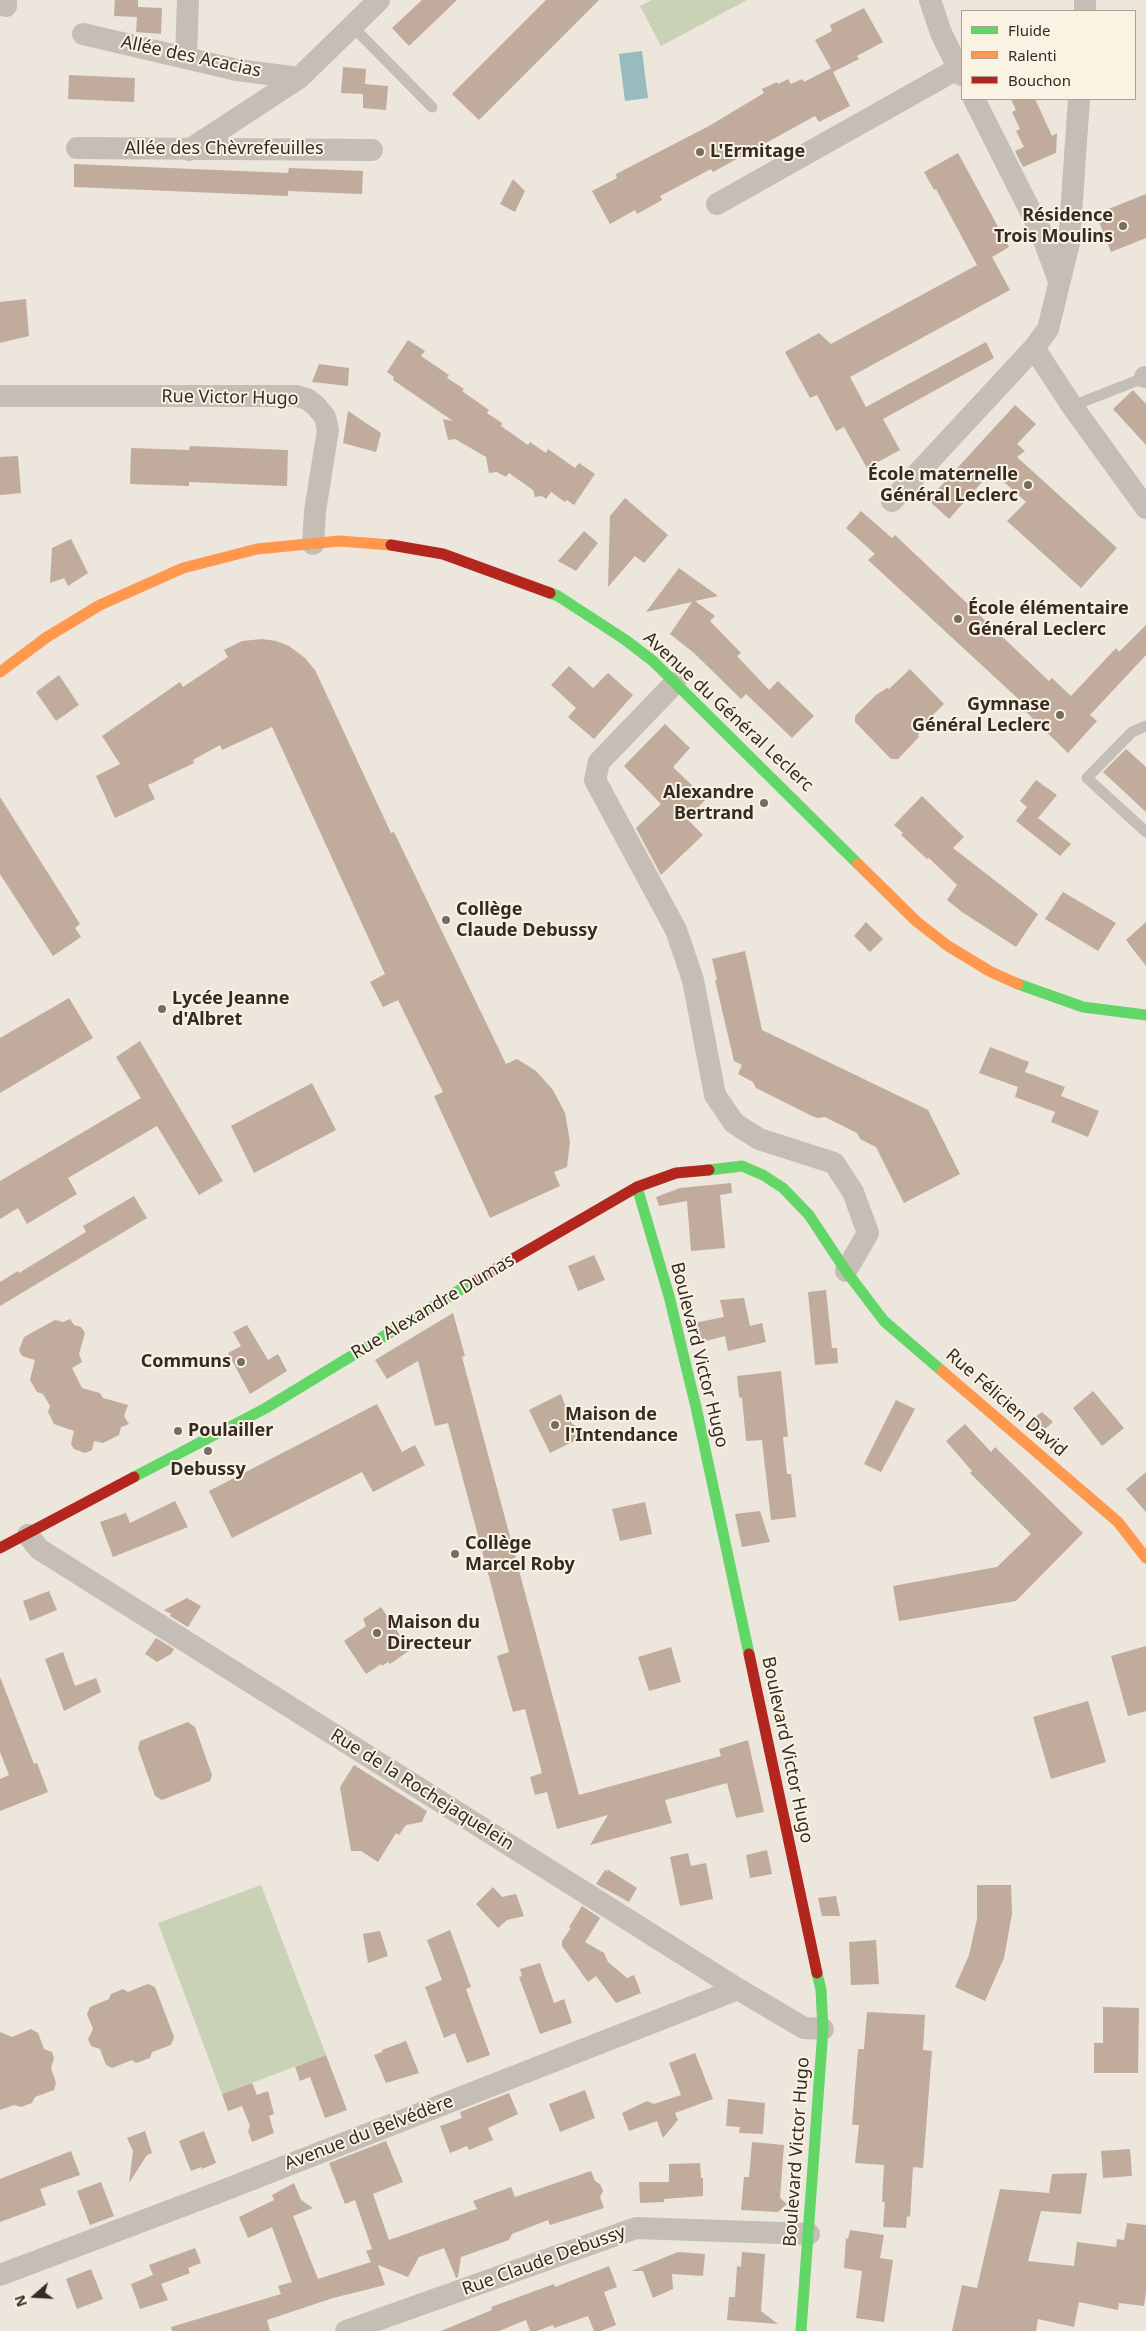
<!DOCTYPE html>
<html>
<head>
<meta charset="utf-8">
<style>
  body { margin:0 }
  #map { position:relative; width:1146px; height:2331px; overflow:hidden; background:#ece6dc; font-family:"Noto Sans",sans-serif }
  canvas { display:block }
  .legend { position:absolute; left:961px; top:10px; width:175px; height:90px; box-sizing:border-box; background:#faf2e2; border:1px solid #aba296; margin:0; padding:6px 9px; list-style:none; font-size:15px; color:#352b24 }
  .legend li { display:flex; align-items:center; gap:10px; height:25px }
  .legend b { width:25px; border:1px solid #aba296 }
  .north { position:absolute; left:10px; top:2271px; width:50px; height:50px; -webkit-text-stroke:4px #faf2e2; paint-order:stroke; rotate:251deg; font-size:14px; font-weight:700; line-height:20px; text-align:center; color:#352b24 }
  .north::after { content:''; display:block; margin:auto; width:18px; height:22px; background:#352b24; clip-path:polygon(50% 0,100% 100%,50% 72%,0 100%) }
</style>
</head>
<body>
<div id="map">
<canvas width="1146" height="2331"></canvas>
<ul class="legend">
<li><b style="height:6px;background:#63d668"></b>Fluide</li>
<li><b style="height:6px;background:#ff974d"></b>Ralenti</li>
<li><b style="height:6px;background:#b3261e"></b>Bouchon</li>
</ul>
<div class="north">N</div>
</div>
<script>
const ctx = document.querySelector('canvas').getContext('2d');
ctx.lineJoin = 'round';
function fillPath(path, color) {
  ctx.fillStyle = color;
  ctx.fill(path, 'evenodd');
}
function toPath(rows) {
  const path = new Path2D();
  for (const r of rows) {
    path.moveTo(r[0], r[1]);
    for (let i = 2; i < r.length; i += 2) path.lineTo(r[i], r[i + 1]);
  }
  return path;
}
function strokePath(path, color, width, dash) {
  ctx.strokeStyle = color;
  ctx.lineWidth = width;
  ctx.lineCap = dash ? 'butt' : 'round';
  ctx.setLineDash(dash || []);
  ctx.stroke(path);
}
function label(font, color, halo, rows, align = 'center') {
  ctx.font = font + ' "Noto Sans",sans-serif';
  ctx.lineWidth = 4;
  ctx.setLineDash([]);
  ctx.textBaseline = 'middle';
  ctx.strokeStyle = halo;
  ctx.fillStyle = color;
  for (const [text, x, y, turn = 0] of rows) {
    ctx.save();
    ctx.translate(x, y);
    ctx.rotate((+turn || 0) * Math.PI / 180);
    ctx.textAlign = isNaN(turn) ? turn : align;
    if (halo) ctx.strokeText(text, 0, 0);
    ctx.fillText(text, 0, 0);
    ctx.restore();
  }
}
fillPath(toPath([
  [652,0,747,0,661,46,640,6],
  [261,1885,326,2055,222,2094,158,1923]
]), '#cad2b5');
fillPath(toPath([
  [642,51,648,98,625,101,619,54]
]), '#97bbbe');
fillPath(toPath([
  [115,0,138,0,138,7,162,8,161,34,136,32,137,17,114,16],
  [422,0,457,0,409,46,392,28],
  [546,0,599,0,479,120,452,94],
  [864,8,883,42,857,56,859,59,833,72,815,40,832,31,830,25],
  [343,67,366,69,365,84,388,86,386,110,363,108,363,94,341,93],
  [831,68,850,106,819,122,815,116,713,172,711,169,660,196,662,200,637,214,635,210,610,224,592,191,617,178,616,174,709,126,764,93,762,89,777,82,778,84,788,79,791,84,802,79,804,82],
  [69,75,135,78,134,102,68,99],
  [1011,99,1035,99,1052,136,1057,133,1056,153,1023,167,1015,151,1024,147,1016,131,1020,129,1012,112,1016,110],
  [958,153,1009,247,992,257,1010,290,850,377,866,407,986,342,994,358,883,419,900,450,867,468,844,427,836,431,817,395,810,398,785,352,819,333,831,344,977,265,936,189,934,190,924,172],
  [74,164,288,173,289,168,363,171,362,194,288,191,288,196,74,187],
  [513,179,525,191,515,212,500,204],
  [1146,194,1146,238,1111,252,1096,214],
  [26,299,29,336,0,343,0,302],
  [408,340,425,351,421,356,449,375,447,378,464,389,462,391,489,410,487,413,502,423,501,426,528,445,530,442,546,453,548,449,575,468,579,463,595,474,574,505,567,500,565,502,551,492,546,499,542,496,535,497,533,490,509,473,506,477,497,472,489,473,486,457,455,439,448,440,443,419,453,421,393,380,394,377,387,372],
  [319,364,349,368,348,386,312,382],
  [1133,390,1146,404,1146,445,1113,409],
  [1015,405,1036,424,1017,444,1025,451,1017,457,1117,548,1081,588,1007,521,1026,502,992,471,949,519,928,500],
  [348,411,381,433,376,452,343,443],
  [190,446,288,450,287,486,189,482,189,486,130,484,131,448,189,450],
  [18,456,21,493,0,495,0,457],
  [625,498,668,535,644,563,635,556,608,587,610,516],
  [861,511,892,538,895,535,1049,681,1052,678,1071,696,1116,648,1119,652,1146,625,1146,655,1090,715,1097,721,1068,753,1023,709,1026,706,868,560,875,554,846,528],
  [584,531,598,543,576,571,558,561],
  [71,539,88,573,68,586,64,578,50,583,52,548],
  [679,568,718,596,695,601,715,616,710,621,741,653,737,656,769,690,778,681,814,716,792,738,746,694,741,699,694,653,670,634,692,602,646,612],
  [262,639,276,641,289,646,305,658,315,670,391,833,394,832,506,1064,517,1059,536,1071,553,1090,565,1113,570,1142,567,1167,554,1172,560,1186,490,1218,434,1096,443,1092,398,1000,383,1007,370,982,385,974,272,727,222,750,220,745,193,760,194,763,148,785,155,799,115,818,96,776,120,764,102,736,180,682,183,687,228,657,224,650,242,641],
  [569,666,593,688,608,673,633,695,594,739,568,717,576,708,551,685],
  [910,669,944,704,925,723,926,726,918,735,919,737,898,759,891,759,855,722,855,716,876,695,887,688,889,689],
  [59,675,79,705,56,721,36,692],
  [665,724,690,748,673,767,706,799,687,819,703,835,661,875,636,828,661,804,624,766],
  [1126,749,1146,767,1146,812,1103,772],
  [1036,780,1057,795,1038,818,1071,844,1060,856,1016,821,1027,807,1020,801],
  [922,796,964,837,953,848,1038,914,1016,947,962,912,947,900,957,885,929,858,927,859,901,835,903,833,894,825],
  [0,797,80,924,75,928,81,937,53,956,0,874],
  [1063,892,1116,923,1098,951,1045,919],
  [866,922,883,939,870,952,854,936],
  [1146,922,1146,966,1126,940],
  [745,951,762,1030,928,1110,960,1174,904,1203,876,1147,860,1139,857,1133,825,1117,818,1118,812,1116,756,1088,753,1082,738,1074,742,1065,734,1061,715,980,717,980,712,959],
  [69,998,93,1038,0,1093,0,1038],
  [140,1041,223,1181,199,1195,157,1126,68,1178,77,1194,27,1224,18,1208,0,1219,0,1181,141,1098,116,1057],
  [990,1047,1029,1062,1025,1072,1065,1087,1061,1096,1099,1111,1088,1137,1051,1122,1055,1112,1015,1097,1018,1087,979,1073],
  [312,1083,336,1130,254,1173,231,1126],
  [731,1183,732,1193,720,1195,725,1248,691,1251,687,1201,659,1206,656,1197,680,1188],
  [134,1196,147,1218,0,1306,0,1282,18,1271,19,1273,86,1232,83,1226],
  [594,1255,605,1280,578,1291,568,1266],
  [826,1290,832,1348,837,1348,838,1363,815,1365,808,1292],
  [744,1298,750,1326,762,1323,766,1342,728,1351,725,1336,698,1343,694,1323,724,1317,720,1300],
  [453,1313,465,1356,462,1357,579,1795,721,1756,719,1749,748,1740,764,1812,736,1818,727,1783,665,1800,672,1823,590,1845,608,1815,557,1829,547,1792,535,1795,530,1777,542,1773,525,1709,513,1712,497,1656,509,1652,448,1423,435,1426,418,1361,387,1379,375,1360],
  [70,1319,74,1325,81,1327,85,1333,79,1354,82,1362,72,1368,82,1388,100,1393,103,1398,128,1405,124,1416,129,1424,121,1427,119,1435,103,1443,94,1441,92,1450,85,1453,74,1449,71,1444,74,1431,54,1424,48,1412,50,1406,43,1394,37,1392,30,1380,35,1360,22,1356,19,1350,24,1337,55,1320,63,1322],
  [247,1325,268,1360,278,1354,287,1371,250,1394,228,1353,241,1346,233,1332],
  [781,1371,788,1437,783,1437,787,1474,791,1474,796,1517,771,1520,762,1440,746,1441,742,1398,739,1397,737,1376],
  [1093,1391,1124,1428,1102,1446,1073,1408],
  [561,1394,572,1424,576,1426,582,1437,550,1453,529,1410],
  [896,1400,915,1409,881,1472,864,1464],
  [377,1404,402,1452,415,1445,425,1465,373,1492,362,1472,232,1538,209,1491],
  [1042,1412,1053,1422,1039,1434,1027,1423],
  [965,1424,991,1452,995,1447,1083,1533,1016,1601,899,1621,893,1586,997,1567,1031,1534,970,1473,972,1471,946,1441],
  [1146,1472,1146,1512,1126,1489],
  [175,1501,188,1527,113,1557,100,1522,126,1513,130,1523],
  [645,1502,652,1534,620,1541,612,1509],
  [760,1511,770,1542,742,1547,735,1514],
  [49,1591,57,1610,30,1621,23,1601],
  [187,1598,201,1606,188,1627,170,1616,171,1614,164,1610],
  [381,1607,410,1650,390,1664,388,1662,382,1666,381,1664,366,1674,344,1641,366,1626,363,1619],
  [156,1638,174,1649,171,1654,157,1662,145,1654],
  [1146,1646,1146,1711,1128,1716,1111,1656],
  [671,1647,681,1682,649,1691,638,1657],
  [63,1652,75,1686,96,1678,101,1692,64,1711,45,1659],
  [0,1677,34,1764,37,1763,48,1792,0,1811,0,1779,9,1775,0,1752],
  [1088,1701,1106,1762,1051,1779,1033,1717],
  [188,1722,195,1727,212,1775,210,1781,162,1800,155,1796,138,1748,140,1741],
  [354,1765,427,1811,422,1822,406,1825,399,1835,396,1833,378,1862,361,1851,351,1851,340,1787],
  [767,1850,772,1874,750,1878,746,1855],
  [688,1853,691,1866,706,1863,713,1899,680,1906,670,1857],
  [607,1869,637,1888,629,1902,596,1884,605,1870,608,1872],
  [977,1885,1011,1885,1012,1914,1004,1958,985,2001,955,1987,969,1955,977,1919],
  [493,1887,502,1897,516,1894,524,1916,507,1920,498,1928,476,1904],
  [836,1896,840,1916,822,1916,818,1898],
  [582,1906,600,1918,585,1942,604,1953,608,1962,627,1978,634,1975,641,1993,616,2003,596,1976,588,1982,562,1946,562,1941,571,1928,569,1927],
  [450,1930,471,1987,466,1989,490,2055,467,2063,455,2033,444,2038,425,1987,442,1980,427,1940],
  [380,1931,388,1956,368,1963,363,1934],
  [876,1940,879,1984,851,1985,849,1942],
  [540,1963,554,2003,564,1999,572,2023,540,2034,519,1977,522,1976,520,1969],
  [148,1984,155,1987,174,2037,171,2045,152,2052,150,2058,136,2063,132,2060,112,2068,106,2065,100,2049,91,2046,88,2039,93,2029,87,2014,90,2007,109,1999,111,1994,123,1989,128,1992],
  [1103,2007,1139,2008,1138,2073,1094,2073,1094,2043,1103,2043],
  [867,2012,925,2015,923,2050,932,2051,923,2168,913,2167,910,2217,907,2216,906,2228,883,2227,885,2202,882,2202,884,2165,855,2163,859,2125,852,2125,858,2049,864,2049],
  [31,2029,38,2033,44,2049,52,2052,54,2058,51,2068,56,2083,54,2090,35,2097,32,2103,21,2107,14,2105,0,2110,0,2032,12,2037],
  [406,2041,419,2073,386,2083,374,2055,382,2052,382,2050],
  [695,2053,713,2099,675,2113,678,2120,663,2138,657,2121,629,2131,622,2113,647,2101,654,2104,681,2095,669,2063],
  [326,2055,347,2110,325,2118,310,2077,300,2081,295,2067],
  [252,2083,257,2095,268,2091,274,2114,269,2116,274,2133,252,2142,248,2131,250,2126,242,2106,228,2111,222,2094],
  [585,2090,595,2118,560,2132,549,2104],
  [509,2093,518,2114,488,2128,493,2140,469,2150,467,2146,450,2153,440,2126,462,2118,460,2112],
  [728,2099,765,2103,763,2134,739,2133,740,2127,726,2126],
  [145,2131,152,2153,147,2155,129,2183,133,2151,127,2138],
  [204,2131,216,2163,202,2169,201,2167,191,2171,179,2141],
  [386,2141,403,2182,373,2194,389,2240,477,2209,473,2201,511,2187,515,2197,591,2171,595,2181,600,2184,603,2191,600,2197,604,2208,550,2225,548,2220,512,2234,509,2240,461,2257,458,2277,456,2278,444,2248,419,2257,408,2277,378,2265,385,2285,333,2298,267,2320,270,2331,172,2331,171,2327,281,2294,278,2286,292,2282,272,2227,248,2238,239,2217,274,2200,272,2195,294,2183,301,2200,313,2208,293,2216,318,2279,371,2262,366,2251,372,2249,355,2200,345,2204,329,2163],
  [752,2142,784,2145,780,2198,787,2204,778,2212,741,2210,744,2177,749,2177],
  [1130,2149,1132,2176,1103,2178,1101,2151],
  [71,2151,80,2175,40,2189,46,2205,0,2222,0,2179],
  [700,2163,701,2178,703,2178,703,2196,664,2199,664,2202,640,2203,639,2182,669,2182,669,2164],
  [1087,2173,1081,2214,1041,2211,1028,2261,1074,2266,1077,2242,1116,2247,1117,2239,1124,2240,1127,2223,1146,2225,1146,2292,1144,2306,1119,2303,1118,2310,1079,2302,1074,2327,1038,2319,1036,2331,952,2331,962,2285,977,2288,1000,2189,1049,2193,1052,2174],
  [101,2182,114,2216,90,2225,77,2191],
  [850,2230,884,2235,880,2258,893,2260,884,2322,856,2318,862,2271,844,2268,846,2238,848,2239],
  [195,2248,201,2263,188,2268,190,2273,161,2284,168,2300,140,2309,131,2284,153,2275,149,2265],
  [678,2252,705,2254,703,2276,672,2274,673,2289,653,2298,643,2271,631,2271],
  [742,2252,765,2254,761,2311,778,2324,727,2320,729,2297,735,2297,737,2266,741,2267],
  [609,2266,617,2287,604,2292,616,2325,601,2331,594,2331,588,2316,554,2328,553,2325,537,2331,530,2331,526,2320,499,2331,441,2331,492,2310,491,2307,554,2284,555,2287],
  [91,2269,103,2299,77,2309,66,2279]
]), '#c1ab9c');
strokePath(toPath([
  [352,26,432,107],
  [1072,406,1146,377],
  [1146,726,1132,732,1087,778,1146,832]
]), '#c4beb6', 11);
strokePath(toPath([
  [6,0,6,6],
  [930,0,941,33,962,75],
  [1085,11,1085,0],
  [83,34,237,70,299,78],
  [186,58,188,0],
  [974,99,1040,230,1059,281],
  [1079,99,1069,243,1048,329,1034,348,1072,406,1146,508],
  [77,148,372,150],
  [189,150,299,78,379,0],
  [717,204,959,68],
  [1145,377,1146,377],
  [0,396,297,396,307,399,315,405,325,417,328,430,315,511,313,544],
  [892,501,1034,348],
  [675,683,599,762,595,780,676,930,693,980,715,1095,734,1123,759,1139,834,1163,853,1192,868,1233,846,1271],
  [28,1535,39,1549,738,1989,804,2028,823,2029],
  [0,2275,222,2191,738,1989],
  [346,2331,636,2228,809,2234]
]), '#c4beb6', 22);
strokePath(toPath([
  [550,593,558,596,624,639,653,661,858,864],
  [1018,984,1083,1007,1146,1015],
  [709,1170,742,1166,763,1175,783,1188,809,1215,846,1271,884,1321,942,1371],
  [637,1187,669,1296,696,1407,749,1654],
  [134,1477,266,1408,473,1282],
  [801,2331,823,2029,821,1990,817,1973]
]), '#63d668', 11);
strokePath(toPath([
  [0,672,47,637,100,605,183,568,257,549,339,541,391,545],
  [858,864,916,921,948,946,991,972,1018,984],
  [942,1371,1118,1522,1146,1558]
]), '#ff974d', 11);
strokePath(toPath([
  [391,545,443,554,550,593],
  [473,1282,637,1187,676,1173,709,1170],
  [0,1548,134,1477],
  [749,1654,817,1973]
]), '#b3261e', 11);
for (const [x, y, r, color] of [
  [700,152,5,"#756c64"],
  [1123,226,5,"#756c64"],
  [1028,485,5,"#756c64"],
  [958,619,5,"#756c64"],
  [1060,715,5,"#756c64"],
  [764,803,5,"#756c64"],
  [446,920,5,"#756c64"],
  [162,1009,5,"#756c64"],
  [241,1362,5,"#756c64"],
  [555,1425,5,"#756c64"],
  [178,1431,5,"#756c64"],
  [208,1451,5,"#756c64"],
  [455,1554,5,"#756c64"],
  [377,1633,5,"#756c64"]
]) {
  const dot = new Path2D();
  dot.arc(x, y, r, 0, 2 * Math.PI);
  ctx.fillStyle = color;
  ctx.fill(dot);
  strokePath(dot, '#faf2e2', 2);
}
label('18px', '#352b24', '#faf2e2', [
  ["Allée des Acacias",191,57,12],
  ["Allée des Chèvrefeuilles",224,149],
  ["Rue Victor Hugo",230,398,1],
  ["Avenue du Général Leclerc",728,712,43],
  ["Rue Alexandre Dumas",433,1307,-31],
  ["Boulevard Victor Hugo",699,1355,76],
  ["Rue Félicien David",1006,1403,41],
  ["Boulevard Victor Hugo",787,1750,78],
  ["Rue de la Rochejaquelein",422,1790,32],
  ["Avenue du Belvédère",369,2133,-21],
  ["Boulevard Victor Hugo",797,2152,-86],
  ["Rue Claude Debussy",544,2261,-20]
]);
label('bold 18px', '#352b24', '#faf2e2', [
  ["L'Ermitage",710,152],
  ["Résidence",1113,216,"right"],
  ["Trois Moulins",1113,237,"right"],
  ["École maternelle",1018,475,"right"],
  ["Général Leclerc",1018,496,"right"],
  ["École élémentaire",968,609],
  ["Général Leclerc",968,630],
  ["Gymnase",1050,705,"right"],
  ["Général Leclerc",1050,726,"right"],
  ["Alexandre",754,793,"right"],
  ["Bertrand",754,814,"right"],
  ["Collège",456,910],
  ["Claude Debussy",456,931],
  ["Lycée Jeanne",172,999],
  ["d'Albret",172,1020],
  ["Communs",231,1362,"right"],
  ["Maison de",565,1415],
  ["l'Intendance",565,1436],
  ["Poulailler",188,1431],
  ["Debussy",208,1470,"center"],
  ["Collège",465,1544],
  ["Marcel Roby",465,1565],
  ["Maison du",387,1623],
  ["Directeur",387,1644]
], 'left');
</script>
</body>
</html>
